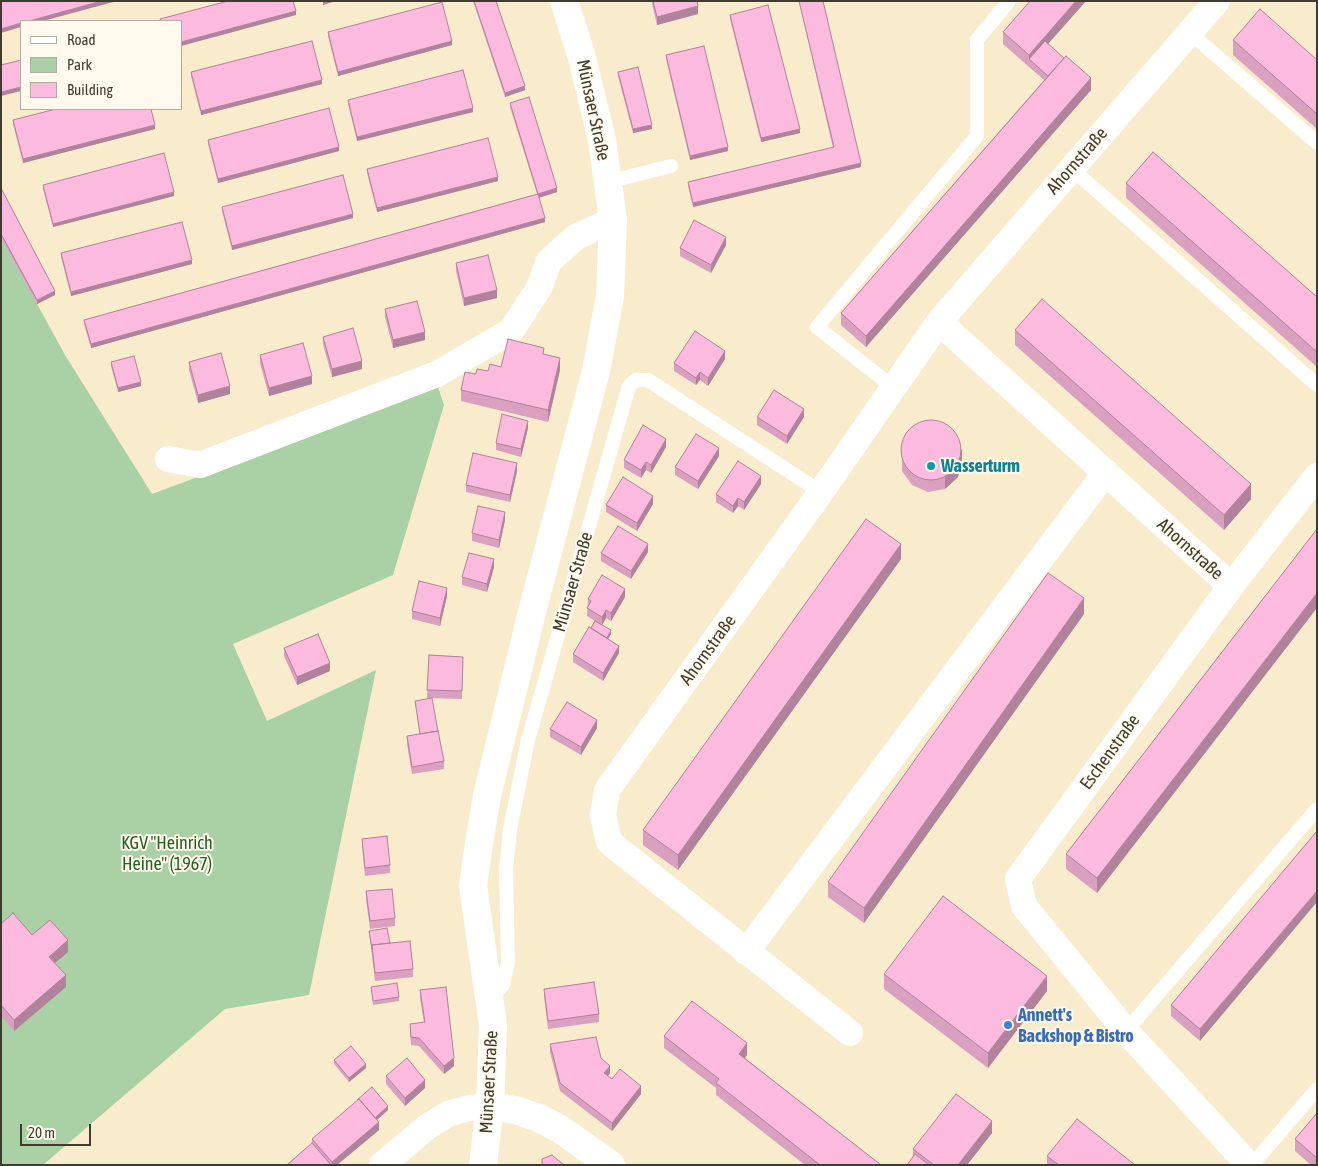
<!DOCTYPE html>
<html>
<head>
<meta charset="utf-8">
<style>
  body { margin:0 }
  #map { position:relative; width:1318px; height:1166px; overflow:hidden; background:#f8eccc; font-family:"Asap Condensed",sans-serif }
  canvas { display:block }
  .frame { position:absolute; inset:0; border:2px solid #403b2f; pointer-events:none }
  .legend { position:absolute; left:20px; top:20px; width:162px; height:90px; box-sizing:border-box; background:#fffaed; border:1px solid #b3aea1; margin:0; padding:6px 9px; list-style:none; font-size:15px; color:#403b2f }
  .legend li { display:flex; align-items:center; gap:10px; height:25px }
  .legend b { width:25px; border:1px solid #b3aea1 }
  .scale { position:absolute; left:20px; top:1124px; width:71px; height:22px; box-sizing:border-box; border:2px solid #403b2f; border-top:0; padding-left:6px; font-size:15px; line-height:18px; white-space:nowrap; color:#403b2f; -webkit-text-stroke:4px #fffaed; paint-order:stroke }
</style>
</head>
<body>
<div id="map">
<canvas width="1318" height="1166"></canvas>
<div class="frame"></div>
<ul class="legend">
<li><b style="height:6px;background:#fff"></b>Road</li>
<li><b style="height:14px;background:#aad0a5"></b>Park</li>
<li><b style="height:14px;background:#fcbade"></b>Building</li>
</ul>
<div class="scale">20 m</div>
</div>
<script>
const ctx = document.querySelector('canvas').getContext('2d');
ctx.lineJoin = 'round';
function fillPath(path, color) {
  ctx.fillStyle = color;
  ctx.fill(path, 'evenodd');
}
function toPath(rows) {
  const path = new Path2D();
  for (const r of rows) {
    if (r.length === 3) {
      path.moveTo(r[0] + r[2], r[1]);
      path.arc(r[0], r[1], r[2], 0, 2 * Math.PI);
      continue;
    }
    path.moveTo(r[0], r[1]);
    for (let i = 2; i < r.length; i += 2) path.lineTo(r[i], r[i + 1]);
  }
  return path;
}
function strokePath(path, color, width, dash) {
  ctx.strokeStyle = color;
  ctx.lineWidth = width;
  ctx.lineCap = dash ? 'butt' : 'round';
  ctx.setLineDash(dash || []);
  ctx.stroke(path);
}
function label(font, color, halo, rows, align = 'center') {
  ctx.font = font + ' "Asap Condensed",sans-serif';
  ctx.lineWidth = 4;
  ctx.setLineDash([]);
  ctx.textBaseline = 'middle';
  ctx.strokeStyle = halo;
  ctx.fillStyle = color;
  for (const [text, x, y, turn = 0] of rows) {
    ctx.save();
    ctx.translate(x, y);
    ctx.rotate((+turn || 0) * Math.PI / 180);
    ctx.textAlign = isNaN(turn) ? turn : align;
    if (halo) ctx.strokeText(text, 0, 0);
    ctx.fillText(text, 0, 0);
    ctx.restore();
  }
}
fillPath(toPath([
  [1,238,65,355,152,494,438,387,444,405,393,575,233,644,267,721,376,670,309,995,225,1009,43,1165,1,1165]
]), '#aad0a5');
strokePath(toPath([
  [1189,32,1317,143],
  [1071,168,1317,385],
  [607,182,671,166],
  [894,388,817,327,977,136,977,40,1009,1],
  [491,998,503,985,508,962,506,870,510,829,528,740,629,386,636,380,648,380,821,492],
  [1126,1031,1317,809],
  [1252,1165,1317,1089]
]), '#fff', 14);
strokePath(toPath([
  [939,322,1231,586],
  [168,459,200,465,437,374,511,331,539,288,549,261,576,237,613,220],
  [746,952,1106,472],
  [850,1033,609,842,603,816,607,790,821,492,939,322,1217,1],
  [382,1165,427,1127,448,1114,469,1108,490,1106],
  [1249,1165,1126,1031,1024,906,1018,879,1231,586,1317,476]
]), '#fff', 26);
strokePath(toPath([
  [490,1106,515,1110,539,1118,560,1129,611,1165],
  [483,1165,490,1106,493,1025,473,886,479,843,487,796,534,604,596,371,610,296,613,220,602,140,581,54,564,1]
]), '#fff', 28);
fillPath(toPath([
  [473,1,496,1,525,90,505,97],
  [652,1,697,1,698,14,657,25,652,4],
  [799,1,823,1,861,167,693,207,688,186,688,182,833,148],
  [1030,1,1086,1,1048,44,1091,90,866,347,841,325,841,313,1044,80,1003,44,1003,32],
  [730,15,800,133,761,142,730,19],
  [328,32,452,45,338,76,328,36],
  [1233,40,1317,60,1317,129,1233,55],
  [666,55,728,151,690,160,666,59],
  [191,72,322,84,201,115,191,76],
  [618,72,652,129,633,133,618,76],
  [348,100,473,112,357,141,348,104],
  [510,103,557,192,539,198,545,222,91,348,84,324,84,320,537,194,510,107],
  [13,120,155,129,23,163,13,124],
  [208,140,339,151,218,183,208,144],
  [367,169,498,181,377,212,367,173],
  [1126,183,1317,297,1317,367,1126,198],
  [43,185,174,196,53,227,43,189],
  [1,188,55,295,37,304,1,238],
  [222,207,353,218,232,250,222,211],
  [726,245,711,273,680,256,680,248],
  [61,253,192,264,71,296,61,257],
  [456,263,497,298,464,306,456,271],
  [385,309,425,340,393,348,385,317],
  [1015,330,1251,499,1224,530,1015,345],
  [323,337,362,369,332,377,323,344],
  [544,354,560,370,548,422,461,401,461,390,476,374],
  [260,355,312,384,269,396,260,363],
  [725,359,708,386,700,380,696,385,674,371,674,363],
  [111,362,141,386,118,392,111,366],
  [189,362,230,394,198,403,189,370],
  [757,417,804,417,787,444,757,425],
  [528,428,521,457,496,450,496,443],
  [902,442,962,460,958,477,945,489,928,492,912,485,902,471],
  [666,447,651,473,646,470,641,478,624,468,624,460],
  [719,456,698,489,675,475,675,467],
  [517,471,510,502,466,492,466,485],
  [761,484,744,510,738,506,733,513,716,502,716,494],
  [653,504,637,531,606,512,606,505],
  [505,520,499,548,472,541,472,533],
  [1317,529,1097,893,1066,869,1066,854],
  [648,552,631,579,601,561,601,553],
  [901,559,678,870,643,845,643,830],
  [494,567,487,592,462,585,462,577],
  [447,596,440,626,412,619,412,611],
  [625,597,611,621,606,618,602,625,611,634,608,639,619,653,603,681,573,662,573,654,595,621,587,616,588,599],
  [1084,614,864,923,828,897,828,882],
  [284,648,330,671,297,685,284,656],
  [429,655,463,657,462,699,427,698],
  [415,701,438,731,444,761,444,769,412,774,407,744,407,736,420,734],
  [597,728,581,755,550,737,550,729],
  [1317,831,1200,1041,1171,1016,1171,1005],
  [362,839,390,865,390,873,365,876,362,847],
  [366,891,395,918,395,926,370,929,366,899],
  [1,924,32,935,68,952,55,963,66,987,14,1031,1,1016],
  [369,931,390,943,413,969,413,977,375,981],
  [884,974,1047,991,988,1068,884,989],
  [371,987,399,997,399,1001,373,1005],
  [544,989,599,1014,599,1022,548,1029,544,996],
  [420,990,454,1066,444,1074,419,1046,411,1045,410,1032,410,1024,424,1023,420,998],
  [664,1036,747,1055,745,1058,881,1165,805,1165,716,1095,716,1088,664,1048],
  [550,1044,601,1058,610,1073,608,1076,612,1079,641,1094,612,1131,560,1091,550,1052],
  [334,1060,366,1068,349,1082,334,1064],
  [386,1076,425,1088,405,1106,386,1084],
  [388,1110,377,1120,379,1130,337,1165,286,1165,312,1143,312,1139],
  [1317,1113,1317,1165,1311,1165,1295,1151,1295,1139],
  [992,1133,967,1165,907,1165,913,1156,913,1149],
  [1047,1156,1135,1165,1047,1165]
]), '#d9a0bf');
fillPath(toPath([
  [102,1,117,1,43,21,29,21],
  [323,1,336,1,323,5],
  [1076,1,1086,1,1032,62,1029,59,1029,55],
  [698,6,698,14,657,25,657,17],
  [296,11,296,15,181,46,181,42],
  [21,23,21,27,1,33,1,29],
  [452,41,452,45,338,76,338,72],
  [1091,78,1091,90,866,347,866,336],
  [322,80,322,84,201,115,201,111],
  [525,86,525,90,505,97,505,93],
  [21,87,21,91,1,96,1,92],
  [473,108,473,112,357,141,357,137],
  [155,125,155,129,23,163,23,159],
  [652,125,652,129,633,133,633,129],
  [800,129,800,133,761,142,761,138],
  [339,147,339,151,218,183,218,179],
  [728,147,728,151,690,160,690,156],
  [861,163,861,167,693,207,693,203],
  [498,177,498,181,377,212,377,208],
  [557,188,557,192,538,198,538,194],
  [174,192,174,196,53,227,53,224],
  [353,214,353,218,232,250,232,246],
  [545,218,545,222,91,348,91,344],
  [726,237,726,245,711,273,711,265],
  [192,260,192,264,71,296,71,292],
  [497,290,497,298,464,306,464,298],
  [55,291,55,295,37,304,37,300],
  [425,332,425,340,393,348,393,340],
  [725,351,725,359,708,386,708,378],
  [560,358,560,370,548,422,548,410],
  [362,361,362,369,332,377,332,369],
  [700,372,700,380,696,385,696,378],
  [312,376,312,384,269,396,269,388],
  [141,382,141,386,118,392,118,388],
  [230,386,230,394,198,403,198,395],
  [804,409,804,417,787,444,787,436],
  [528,421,528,428,521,457,521,449],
  [666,439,666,447,651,473,651,465],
  [719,448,719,456,698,489,698,481],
  [962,449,962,460,958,477,945,489,945,477],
  [646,462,646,470,641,478,641,470],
  [517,463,517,471,510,502,510,495],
  [761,476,761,484,744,510,744,502],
  [1251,484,1251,499,1224,530,1224,515],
  [653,496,653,504,637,531,637,523],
  [738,498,738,506,733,513,733,506],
  [505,512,505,520,499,548,499,540],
  [648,544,648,552,631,579,631,571],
  [901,544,901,559,678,870,678,855],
  [494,559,494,567,487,592,487,584],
  [447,588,447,596,440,626,440,618],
  [625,589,625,597,611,621,611,613],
  [1317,593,1317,608,1097,893,1097,878],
  [1084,598,1084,614,864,923,864,908],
  [606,610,606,618,602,625,602,617],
  [611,630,611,634,605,644,605,640],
  [619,646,619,653,603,681,603,673],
  [330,663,330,671,297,685,297,677],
  [597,720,597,728,581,755,581,747],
  [1317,891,1317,902,1200,1041,1200,1029],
  [68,940,68,952,49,968,49,957],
  [66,975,66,987,14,1031,14,1020],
  [1047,976,1047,991,988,1068,988,1053],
  [747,1043,747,1055,739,1065,739,1054],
  [454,1058,454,1066,444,1074,444,1066],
  [366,1064,366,1068,349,1082,349,1078],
  [610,1066,610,1073,604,1081,604,1073],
  [425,1080,425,1088,405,1106,405,1098],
  [641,1086,641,1094,612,1131,612,1123],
  [388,1106,388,1110,373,1123,373,1119],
  [992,1121,992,1133,967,1165,958,1165],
  [379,1122,379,1130,337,1165,332,1165,332,1162]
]), '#b0829b');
const building = toPath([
  [1,1,102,1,29,21,21,21,21,23,1,29,1,1],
  [228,1,293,1,296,11,181,42,181,21,161,21,160,19,228,1],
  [474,1,496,1,525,86,505,93,474,1],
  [653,1,697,1,698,6,657,17,653,1],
  [799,1,823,1,861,163,693,203,688,182,834,147,799,1],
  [1030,1,1076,1,1029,55,1003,32,1030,1],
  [442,2,452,41,338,72,328,32,442,2],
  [768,5,800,129,761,138,730,15,768,5],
  [1260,9,1317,60,1317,114,1233,40,1260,9],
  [312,41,322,80,201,111,191,72,312,41],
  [1045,41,1064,58,1048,76,1029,59,1045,41],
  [704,46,728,147,690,156,666,55,704,46],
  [1066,56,1091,78,866,336,841,313,1066,56],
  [21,60,21,87,1,92,1,65,21,60],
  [638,67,652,125,633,129,618,72,638,67],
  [463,70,473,108,357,137,348,100,463,70],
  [529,97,557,188,538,194,510,103,529,97],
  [329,108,339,147,218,179,208,140,329,108],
  [56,109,151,109,155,125,23,159,13,120,56,109],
  [488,138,498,177,377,208,367,169,488,138],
  [1153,152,1317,297,1317,352,1126,183,1153,152],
  [164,153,174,192,53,224,43,185,164,153],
  [343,175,353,214,232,246,222,207,343,175],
  [1,188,55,291,37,300,1,234,1,188],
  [538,194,545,218,91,344,84,320,538,194],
  [694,220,726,237,711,265,680,248,694,220],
  [182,222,192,260,71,292,61,253,182,222],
  [488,255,497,290,464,298,456,263,488,255],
  [1042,299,1251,484,1224,515,1015,330,1042,299],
  [417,301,425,332,393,340,385,309,417,301],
  [353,328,362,361,332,369,323,337,353,328],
  [695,331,725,351,708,378,700,372,696,378,674,363,695,331],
  [508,339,544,348,543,354,560,358,548,410,461,390,465,372,476,374,477,369,488,371,490,364,501,367,508,339],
  [303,343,312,376,269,388,260,355,303,343],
  [221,353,230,386,198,395,189,362,221,353],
  [134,356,141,382,118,388,111,362,134,356],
  [774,390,804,409,787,436,757,417,774,390],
  [502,414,528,421,521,449,496,443,502,414],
  [931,450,30],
  [643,425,666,439,651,465,646,462,641,470,624,460,643,425],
  [696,434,719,448,698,481,675,467,696,434],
  [473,453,517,463,510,495,466,485,473,453],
  [738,461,761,476,744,502,738,498,733,506,716,494,738,461],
  [623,477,653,496,637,523,606,505,623,477],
  [478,506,505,512,499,540,472,533,478,506],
  [866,519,901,544,678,855,643,830,866,519],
  [618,526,648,544,631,571,601,553,618,526],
  [1317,529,1317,593,1097,878,1066,854,1317,529],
  [469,553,494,559,487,584,462,577,469,553],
  [1048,573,1084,598,864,908,828,882,1048,573],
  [602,575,625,589,611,613,606,610,602,617,587,608,591,601,588,599,602,575],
  [419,581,447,588,440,618,412,611,419,581],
  [595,621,611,630,607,638,591,628,595,621],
  [589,627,619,646,603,673,573,654,589,627],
  [318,634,330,663,297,677,284,648,318,634],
  [429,655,463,657,462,691,427,690,429,655],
  [432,698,438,731,420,734,415,701,432,698],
  [567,702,597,720,581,747,550,729,567,702],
  [438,731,444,761,412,767,407,736,438,731],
  [1317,831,1317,891,1200,1029,1171,1005,1317,831],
  [387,836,390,865,365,868,362,839,387,836],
  [392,889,395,918,370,921,366,891,392,889],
  [943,896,1047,976,988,1053,884,974,943,896],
  [13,913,32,935,50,920,68,940,49,957,66,975,14,1020,1,1005,1,924,13,913],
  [387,928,390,943,372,945,372,949,369,931,387,928],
  [410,941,413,969,375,973,372,945,410,941],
  [594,982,599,1014,548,1021,544,989,594,982],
  [397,983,399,997,373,1001,371,987,397,983],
  [446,987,454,1058,444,1066,419,1038,411,1037,410,1024,425,1022,420,990,446,987],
  [692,1001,747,1043,739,1054,881,1165,820,1165,716,1083,719,1079,664,1036,692,1001],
  [596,1037,601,1058,610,1066,604,1073,612,1079,620,1069,641,1086,612,1123,560,1083,550,1044,596,1037],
  [351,1046,366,1064,349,1078,334,1060,351,1046],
  [407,1058,425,1080,405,1098,386,1076,407,1058],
  [372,1087,388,1106,375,1118,359,1099,357,1100,372,1087],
  [956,1094,992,1121,958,1165,934,1165,913,1149,956,1094],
  [359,1099,379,1122,332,1162,312,1139,359,1099],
  [1317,1113,1317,1158,1295,1139,1317,1113],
  [1077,1119,1135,1165,1059,1165,1047,1156,1077,1119],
  [312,1143,331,1165,287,1165,312,1143],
  [915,1154,929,1165,907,1165,915,1154],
  [552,1155,564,1165,542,1165,542,1159,552,1155]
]);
fillPath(building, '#fcbade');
strokePath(building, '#b0829b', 1);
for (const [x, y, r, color] of [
  [931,466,5,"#0f9aa8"],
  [1008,1025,5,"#3f7fe0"]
]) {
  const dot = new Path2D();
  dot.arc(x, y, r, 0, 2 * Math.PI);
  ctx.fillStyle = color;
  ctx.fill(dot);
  strokePath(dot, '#fffaed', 2);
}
label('18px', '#403b2f', '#fffaed', [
  ["Münsaer Straße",593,110,78],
  ["Ahornstraße",1077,161,-49],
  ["Ahornstraße",1190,549,42],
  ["Münsaer Straße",573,582,-74],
  ["Ahornstraße",708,650,-54],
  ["Eschenstraße",1110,752,-54],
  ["Münsaer Straße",489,1082,-87]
]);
label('bold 18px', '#0d838f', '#fffaed', [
  ["Wasserturm",941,466]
], 'left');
label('18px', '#24601e', '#fffaed', [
  ["KGV \"Heinrich",167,843],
  ["Heine\" (1967)",167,864]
]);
label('bold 18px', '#366cbe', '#fffaed', [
  ["Annett's",1018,1015],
  ["Backshop & Bistro",1018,1036]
], 'left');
</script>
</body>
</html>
